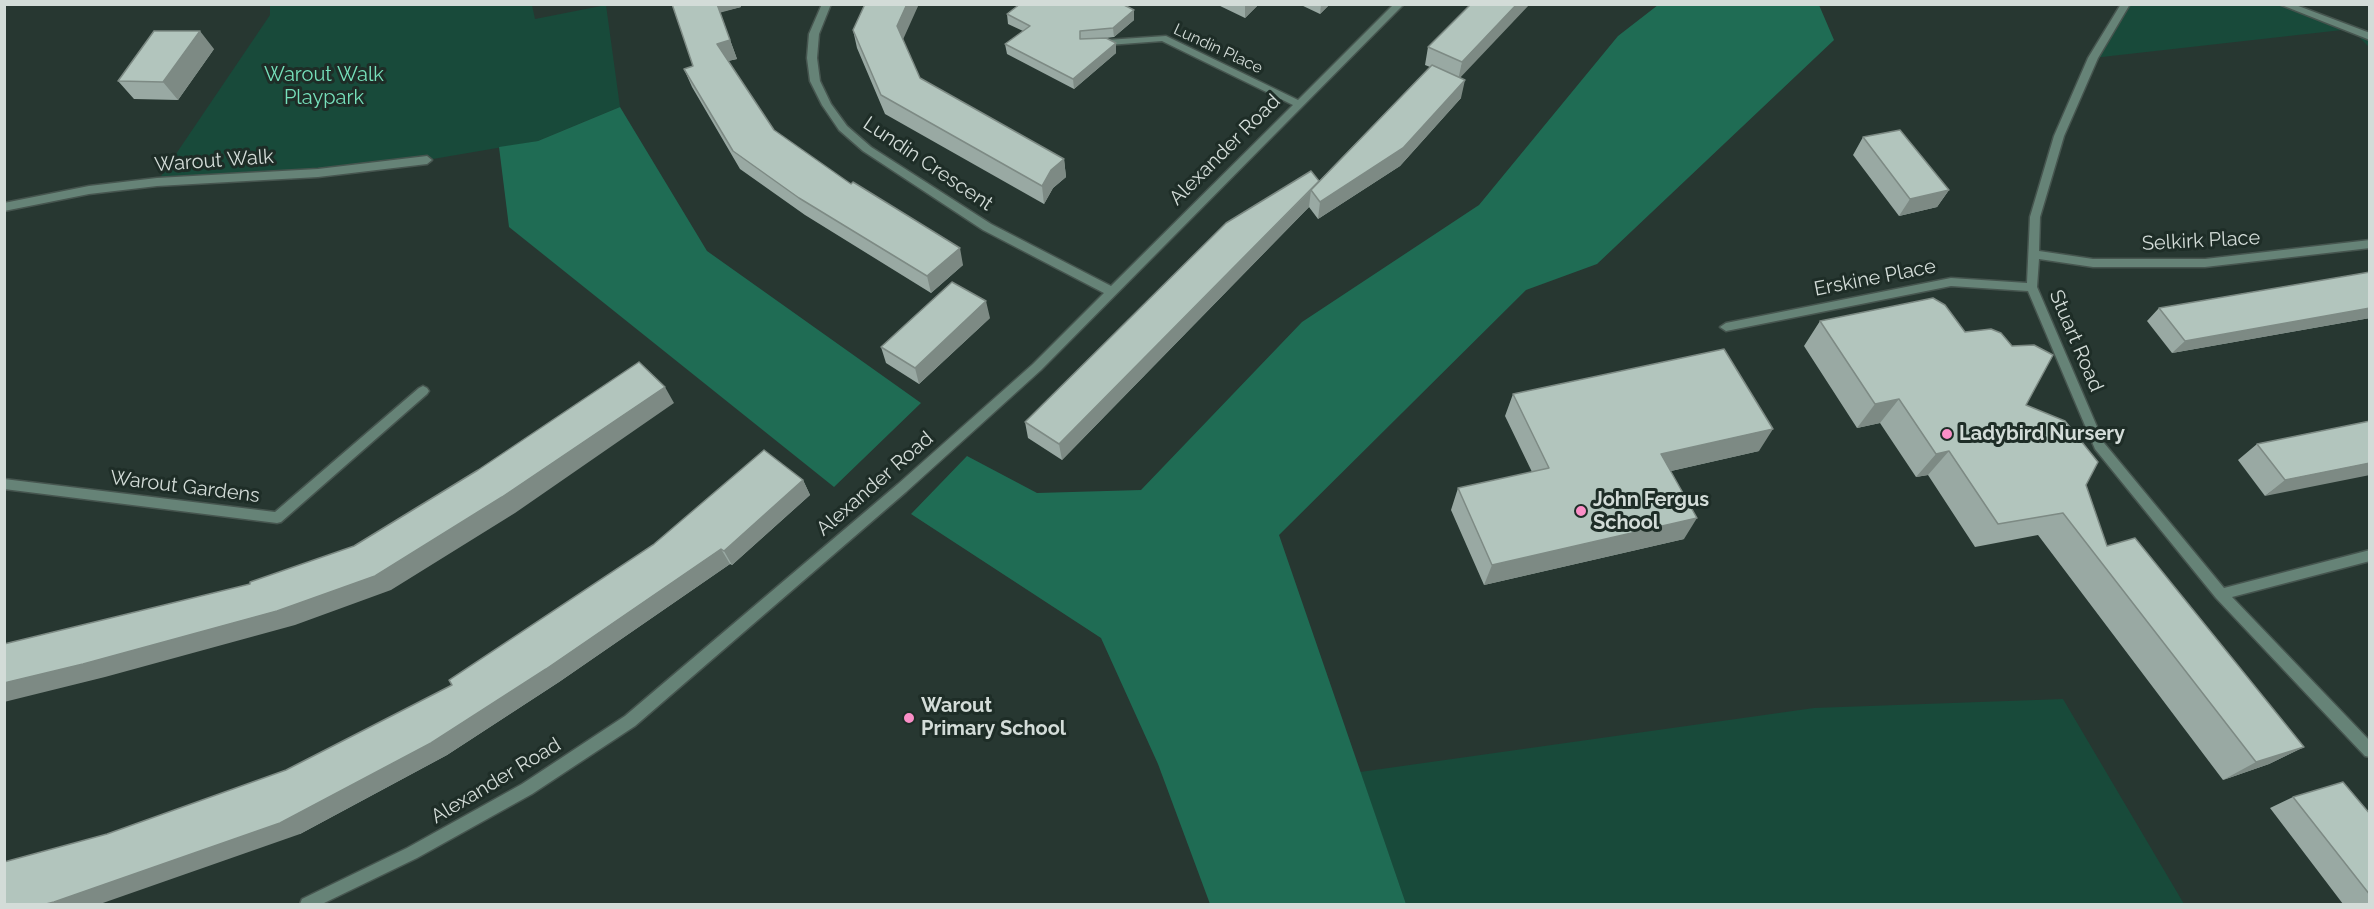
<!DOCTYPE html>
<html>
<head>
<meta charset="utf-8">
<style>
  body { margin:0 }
  #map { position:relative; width:2374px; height:909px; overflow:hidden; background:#273731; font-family:Raleway,sans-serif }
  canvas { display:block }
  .frame { position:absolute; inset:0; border:6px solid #d3dcd8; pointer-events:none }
</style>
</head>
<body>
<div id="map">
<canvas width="2374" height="909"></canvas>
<div class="frame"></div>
</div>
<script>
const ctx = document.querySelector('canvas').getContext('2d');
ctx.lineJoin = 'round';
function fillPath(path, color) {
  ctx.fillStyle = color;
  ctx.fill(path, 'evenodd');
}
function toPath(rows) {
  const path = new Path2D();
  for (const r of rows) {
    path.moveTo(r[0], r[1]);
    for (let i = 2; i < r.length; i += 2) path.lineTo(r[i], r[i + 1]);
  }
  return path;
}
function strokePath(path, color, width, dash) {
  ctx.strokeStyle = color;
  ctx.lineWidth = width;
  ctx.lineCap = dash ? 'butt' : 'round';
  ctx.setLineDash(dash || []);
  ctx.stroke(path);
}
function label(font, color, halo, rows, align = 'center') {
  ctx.font = font + ' Raleway,sans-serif';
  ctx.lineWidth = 6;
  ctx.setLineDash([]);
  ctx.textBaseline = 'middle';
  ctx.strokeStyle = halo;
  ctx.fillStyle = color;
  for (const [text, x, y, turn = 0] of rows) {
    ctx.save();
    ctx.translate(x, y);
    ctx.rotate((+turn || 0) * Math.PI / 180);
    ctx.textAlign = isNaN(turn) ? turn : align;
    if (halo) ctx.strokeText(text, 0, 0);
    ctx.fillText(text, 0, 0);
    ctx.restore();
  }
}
fillPath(toPath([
  [270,5,532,5,535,19,606,5,620,107,538,141,427,160,157,182,270,15],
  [2126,5,2283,5,2351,29,2369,37,2369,47,2351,29,2093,58],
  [2063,699,2184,904,1406,904,1360,772,1814,708]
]), '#184a3a');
fillPath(toPath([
  [1658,5,1819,5,1834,40,1597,264,1526,290,1279,535,1406,904,1210,904,1158,764,1101,638,911,514,967,456,1037,493,1141,490,1302,322,1479,205,1618,36],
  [620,107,707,251,921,403,834,487,509,227,499,147,538,141]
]), '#1f6c54');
const street = toPath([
  [822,4,831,4,819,34,817,58,820,81,831,104,847,126,871,147,991,224,1111,286,1293,105,1162,41,1095,46,1092,45,1092,41,1166,36,1298,100,1394,4,1404,4,1041,370,906,492,635,726,532,794,417,858,322,904,300,904,302,899,407,848,522,784,625,716,898,484,1033,364,1104,293,983,230,863,151,839,130,822,105,810,81,807,58,809,34,822,4],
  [2121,4,2130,4,2098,58,2064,136,2040,217,2039,251,2093,259,2205,259,2370,240,2370,248,2205,267,2093,267,2039,259,2037,287,2104,443,2224,588,2370,550,2370,561,2232,597,2370,741,2370,757,2365,756,2216,598,2095,449,2028,291,1951,286,1726,331,1720,327,1726,323,1951,278,2027,283,2030,217,2054,136,2088,58,2121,4],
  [2279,4,2293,4,2370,33,2370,40,2279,4],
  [427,156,432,160,427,164,318,177,157,186,89,194,4,211,4,203,89,186,157,178,318,169,427,156],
  [423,386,427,388,429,391,427,394,281,522,277,523,4,489,4,479,275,512,419,388,423,386]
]);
strokePath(street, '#46554f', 3);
fillPath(street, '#668377');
fillPath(toPath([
  [672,4,740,4,741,7,720,12,737,59,728,61,774,130,963,265,931,293,805,215,740,169,692,87,684,69,693,66],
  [1216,4,1259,4,1245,18],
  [1299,4,1330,4,1320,14],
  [1471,4,1460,78,1461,98,1400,166,1318,219,1309,207,1062,460,1028,438,1025,422,1319,181,1430,67,1425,65,1428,47],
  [1007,14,1134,20,1114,37,1106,38,1116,53,1074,89,1007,54,1005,44,1023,31,1008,24],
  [853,30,903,40,920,78,1064,159,1066,177,1053,188,1044,204,885,114,857,48],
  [214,49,178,100,134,99,118,81],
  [1863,137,1949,190,1937,207,1899,216,1853,155],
  [2370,272,2370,318,2172,353,2147,321,2159,308],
  [990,318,919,384,886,363,881,347],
  [1820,321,1965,332,2026,405,2086,485,2107,546,2304,747,2269,764,2223,780,2038,535,1975,547,1928,475,1916,477,1880,423,1857,428,1804,346],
  [1513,394,1759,451,1671,471,1684,539,1484,585,1451,510,1458,488,1532,472,1505,416],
  [2370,421,2265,496,2238,460,2257,444],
  [803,480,810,495,732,565,730,564,559,682,447,755,300,834,107,834,286,770,452,685],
  [2293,797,2370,814,2370,904,2343,904,2270,808]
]), '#99a9a3');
fillPath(toPath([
  [716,4,740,4,741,7,719,13],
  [907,4,919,4,901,44,897,26],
  [1245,4,1259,4,1245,18],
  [1321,4,1330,4,1320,14],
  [1517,4,1530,4,1458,80,1462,62],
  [1134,10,1134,20,1114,37,1113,28],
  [200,31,214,49,178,100,163,82],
  [730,40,737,59,723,62,717,44],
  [1116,43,1116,53,1074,89,1073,79],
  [1465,80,1461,98,1400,166,1318,219,1320,202],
  [1064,159,1066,177,1053,188,1044,204,1042,186,1051,170],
  [1311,190,1309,207,1062,460,1059,444],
  [1949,190,1937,207,1899,216,1910,199],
  [960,248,963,265,931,293,927,276],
  [986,301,990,318,919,384,915,368],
  [2370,308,2370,318,2172,353,2185,341],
  [665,387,674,403,515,513,391,590,295,625,105,677,4,702,4,683,277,611],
  [1899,399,1880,423,1857,428,1875,404],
  [1773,429,1759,451,1649,476,1661,454],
  [1949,451,1928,475,1916,477,1936,454],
  [2370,463,2370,475,2265,496,2285,480],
  [803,480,810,495,732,565,724,551],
  [1697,518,1684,539,1484,585,1492,565],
  [721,549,730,564,559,682,447,755,300,834,100,904,46,904],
  [2304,747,2269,764,2223,780,2256,762]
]), '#7d8a84');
const building = toPath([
  [672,4,717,4,730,40,717,44,774,130,851,184,853,182,960,248,927,276,799,198,733,151,684,69,693,66,672,4],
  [865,4,907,4,897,26,920,78,1064,159,1051,170,1042,186,881,95,853,30,865,4],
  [1020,4,1122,4,1134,10,1113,28,1080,31,1080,39,1106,38,1116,43,1073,79,1005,44,1030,26,1007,14,1020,4],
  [1471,4,1517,4,1462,62,1428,47,1471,4],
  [154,31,200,31,163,82,118,81,154,31],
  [1432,65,1465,80,1403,148,1320,202,1311,190,1432,65],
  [1900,130,1949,190,1910,199,1863,137,1900,130],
  [1311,171,1319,181,1059,444,1025,422,1226,223,1311,171],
  [2370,272,2370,308,2185,341,2159,308,2370,272],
  [952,282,986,301,915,368,881,347,952,282],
  [1933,298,1945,305,1965,332,1991,329,2001,333,2012,346,2034,345,2053,355,2026,405,2065,421,2098,462,2086,485,2107,546,2135,538,2304,747,2256,762,2063,513,1998,524,1949,451,1936,454,1899,399,1875,404,1820,321,1933,298],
  [1724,349,1773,429,1661,454,1697,518,1492,565,1458,488,1549,468,1513,394,1724,349],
  [639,362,665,387,502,497,375,576,277,611,83,664,4,683,4,644,250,584,250,582,354,546,478,470,639,362],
  [2370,421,2370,463,2285,480,2257,444,2370,421],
  [764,450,803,480,724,551,721,549,546,669,431,743,280,823,54,902,46,904,4,904,4,862,107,834,286,770,452,685,449,680,654,544,764,450],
  [2343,782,2370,814,2370,895,2293,797,2343,782]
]);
fillPath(building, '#b2c5bd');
strokePath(building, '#7d8a84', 1.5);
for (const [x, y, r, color] of [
  [1947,434,6,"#fa8fc7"],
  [1581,511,6,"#fa8fc7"],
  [909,718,6,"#fa8fc7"]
]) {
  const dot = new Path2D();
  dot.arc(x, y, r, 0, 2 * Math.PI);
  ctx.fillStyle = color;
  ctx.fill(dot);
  strokePath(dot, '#1e2d27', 2);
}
label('16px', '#d3dcd8', '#1e2d27', [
  ["Lundin Place",1218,49,25]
]);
label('20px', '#76e0bb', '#1e2d27', [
  ["Warout Walk",324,75],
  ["Playpark",324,98]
]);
label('20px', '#d3dcd8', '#1e2d27', [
  ["Alexander Road",1225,150,-45],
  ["Warout Walk",214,161,-4],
  ["Lundin Crescent",928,164,34],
  ["Selkirk Place",2201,241,-3],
  ["Erskine Place",1875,278,-11],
  ["Stuart Road",2076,341,67],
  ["Alexander Road",875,484,-41],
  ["Warout Gardens",185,487,7],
  ["Alexander Road",496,781,-31]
]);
label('bold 20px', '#d3dcd8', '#1e2d27', [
  ["Ladybird Nursery",1959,434],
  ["John Fergus",1593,500],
  ["School",1593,523],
  ["Warout",921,706],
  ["Primary School",921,729]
], 'left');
</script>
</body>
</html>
